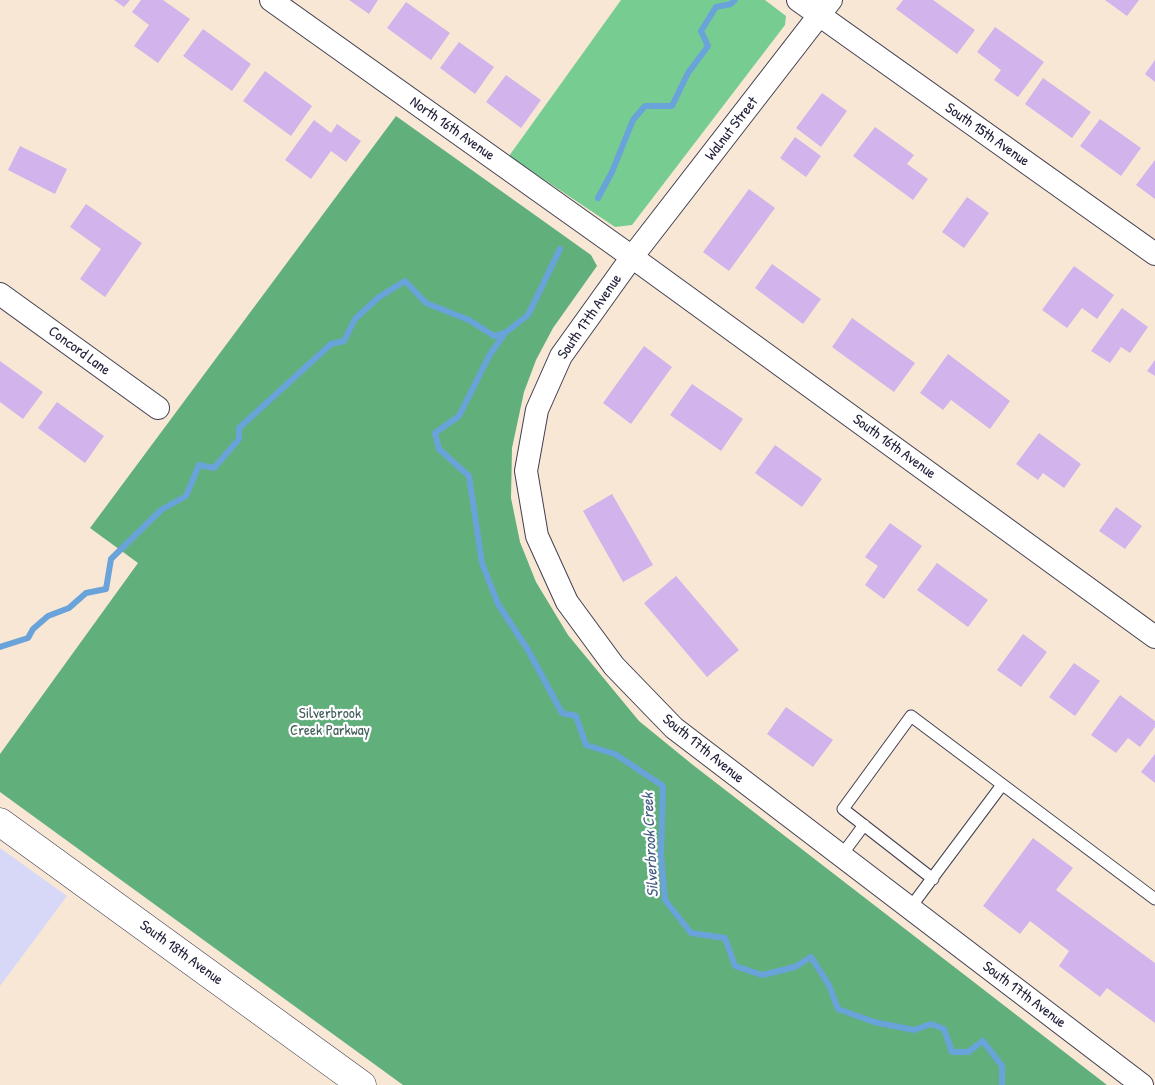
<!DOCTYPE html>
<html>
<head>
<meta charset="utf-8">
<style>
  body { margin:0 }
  canvas { display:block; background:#f8e7d4 }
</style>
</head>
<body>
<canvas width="1155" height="1085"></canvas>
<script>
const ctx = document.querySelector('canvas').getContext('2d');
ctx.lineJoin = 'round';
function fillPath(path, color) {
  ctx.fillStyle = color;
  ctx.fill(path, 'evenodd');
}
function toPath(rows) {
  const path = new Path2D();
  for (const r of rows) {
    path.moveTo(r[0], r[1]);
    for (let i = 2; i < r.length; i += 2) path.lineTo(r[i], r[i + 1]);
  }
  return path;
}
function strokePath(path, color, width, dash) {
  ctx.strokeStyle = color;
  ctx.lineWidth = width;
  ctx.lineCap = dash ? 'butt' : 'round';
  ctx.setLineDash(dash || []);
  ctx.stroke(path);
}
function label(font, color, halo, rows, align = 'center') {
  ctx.font = font + ' "Patrick Hand",sans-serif';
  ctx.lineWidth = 4.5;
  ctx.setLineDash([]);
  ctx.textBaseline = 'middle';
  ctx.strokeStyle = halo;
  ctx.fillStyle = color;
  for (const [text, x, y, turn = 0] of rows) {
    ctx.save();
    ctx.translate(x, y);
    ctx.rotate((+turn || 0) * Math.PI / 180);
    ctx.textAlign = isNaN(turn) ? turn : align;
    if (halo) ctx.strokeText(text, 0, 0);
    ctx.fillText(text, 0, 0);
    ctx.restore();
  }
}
fillPath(toPath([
  [0,848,67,896,0,986]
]), '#d7d7f8');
fillPath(toPath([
  [621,0,765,0,786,16,785,25,632,225,615,227,509,156]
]), '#77cd91');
fillPath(toPath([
  [396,116,591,255,597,266,553,328,536,360,524,392,512,448,511,498,520,542,536,582,568,635,639,721,693,765,1107,1085,403,1085,0,792,0,754,138,563,90,528]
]), '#61b07b');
strokePath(toPath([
  [598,198,612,172,633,120,645,106,672,106,688,73,708,46,701,31,716,7,731,4,735,0],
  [560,249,528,315,505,333,489,356,459,416,435,433,439,449,469,476,482,563,498,604,528,650,562,713,576,716,586,745,615,754,663,786,661,855,665,900,691,933,725,938,735,966,762,975,795,967,811,957,829,985,838,1009,874,1022,914,1030,931,1024,944,1029,952,1052,968,1052,983,1041,1002,1066,1002,1085],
  [0,647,28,638,33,629,48,616,69,608,86,593,106,589,111,559,161,510,186,496,199,465,214,468,239,439,239,428,331,344,344,341,355,319,379,297,405,281,426,303,469,320,494,336,505,333]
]), '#69a3d9', 6);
fillPath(toPath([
  [114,0,130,0,124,7],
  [141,0,163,0,190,19,158,63,134,46,149,25,132,12],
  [349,0,378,0,369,14],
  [903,0,933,0,975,30,957,54,896,9],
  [1105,0,1139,0,1127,16],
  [406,2,450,33,431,60,387,28],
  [995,27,1044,62,1018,97,994,80,1001,70,977,52],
  [203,29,251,64,232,91,183,56],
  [459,42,494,67,475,94,440,68],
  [1155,60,1155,82,1145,74],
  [265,71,312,106,291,136,243,101],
  [506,75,541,100,521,128,486,102],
  [1043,78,1091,112,1072,138,1025,104],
  [822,93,847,111,821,147,796,128],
  [1100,119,1141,148,1121,176,1080,146],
  [314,120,331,133,337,124,361,141,346,162,331,151,311,179,285,160],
  [875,127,914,155,907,164,928,179,913,200,853,156],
  [795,137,821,156,806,177,780,158],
  [20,146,67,169,55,194,8,170],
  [1155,160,1155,199,1136,185],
  [749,189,775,208,729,271,703,252],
  [967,197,989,213,964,248,942,232],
  [86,204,142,243,105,297,80,279,101,249,70,227],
  [772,264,821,299,803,324,755,288],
  [1074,266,1114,295,1097,319,1082,308,1067,328,1042,310],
  [1122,308,1148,327,1130,353,1121,347,1110,363,1091,351],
  [852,318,915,363,894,392,832,347],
  [644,346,672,367,631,424,603,403],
  [948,354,1010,401,990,429,951,400,943,410,920,393],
  [1155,360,1155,376,1147,371],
  [0,361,43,392,23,419,0,402],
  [692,384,743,419,721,451,670,415],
  [57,402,104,436,85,463,38,428],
  [1039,433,1081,464,1064,488,1043,473,1038,480,1016,464],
  [775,445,822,479,802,507,755,473],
  [612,494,653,565,623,582,583,511],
  [1116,507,1142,526,1125,549,1099,531],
  [890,523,922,546,884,599,865,585,878,566,865,557],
  [937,563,988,600,968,627,917,590],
  [676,576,739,650,707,677,644,603],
  [1023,634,1047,652,1021,687,997,670],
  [1074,663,1100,681,1075,716,1049,697],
  [1120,695,1155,721,1155,727,1140,747,1128,738,1116,753,1091,735],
  [786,707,833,740,813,767,767,734],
  [1155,754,1155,783,1141,772],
  [1033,838,1073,868,1056,890,1155,963,1155,1023,1107,988,1100,997,1059,966,1069,951,1030,921,1020,934,983,906]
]), '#d3b3ec');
const lane = toPath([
  [841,856,864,825],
  [933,879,843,809,911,716,1155,899],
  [910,908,1002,785]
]);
const street = toPath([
  [271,0,632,257,1155,637],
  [798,0,1155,254],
  [831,0,632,257,561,356,537,410,526,471,537,536,567,602,614,666,674,728,1142,1085],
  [0,294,158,408]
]);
const secondary = toPath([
  [0,822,362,1085]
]);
strokePath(lane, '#424052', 13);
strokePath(street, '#424052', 24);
strokePath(secondary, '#424052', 29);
strokePath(lane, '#fff', 11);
strokePath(street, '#fff', 22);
strokePath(secondary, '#fff', 28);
label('15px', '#22223b', '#fff', [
  ["North 16th Avenue",452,129,35],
  ["Walnut Street",732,129,-52],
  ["South 15th Avenue",987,135,35],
  ["South 17th Avenue",590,317,-55],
  ["Concord Lane",79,351,36],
  ["South 16th Avenue",894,447,36],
  ["South 17th Avenue",703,749,39],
  ["South 18th Avenue",181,953,36],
  ["South 17th Avenue",1024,995,37]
]);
label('15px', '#405e59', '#fff', [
  ["Silverbrook",330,714],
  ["Creek Parkway",330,731]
]);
label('italic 16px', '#425c82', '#fff', [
  ["Silverbrook Creek",651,845,-93]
]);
</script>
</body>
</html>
